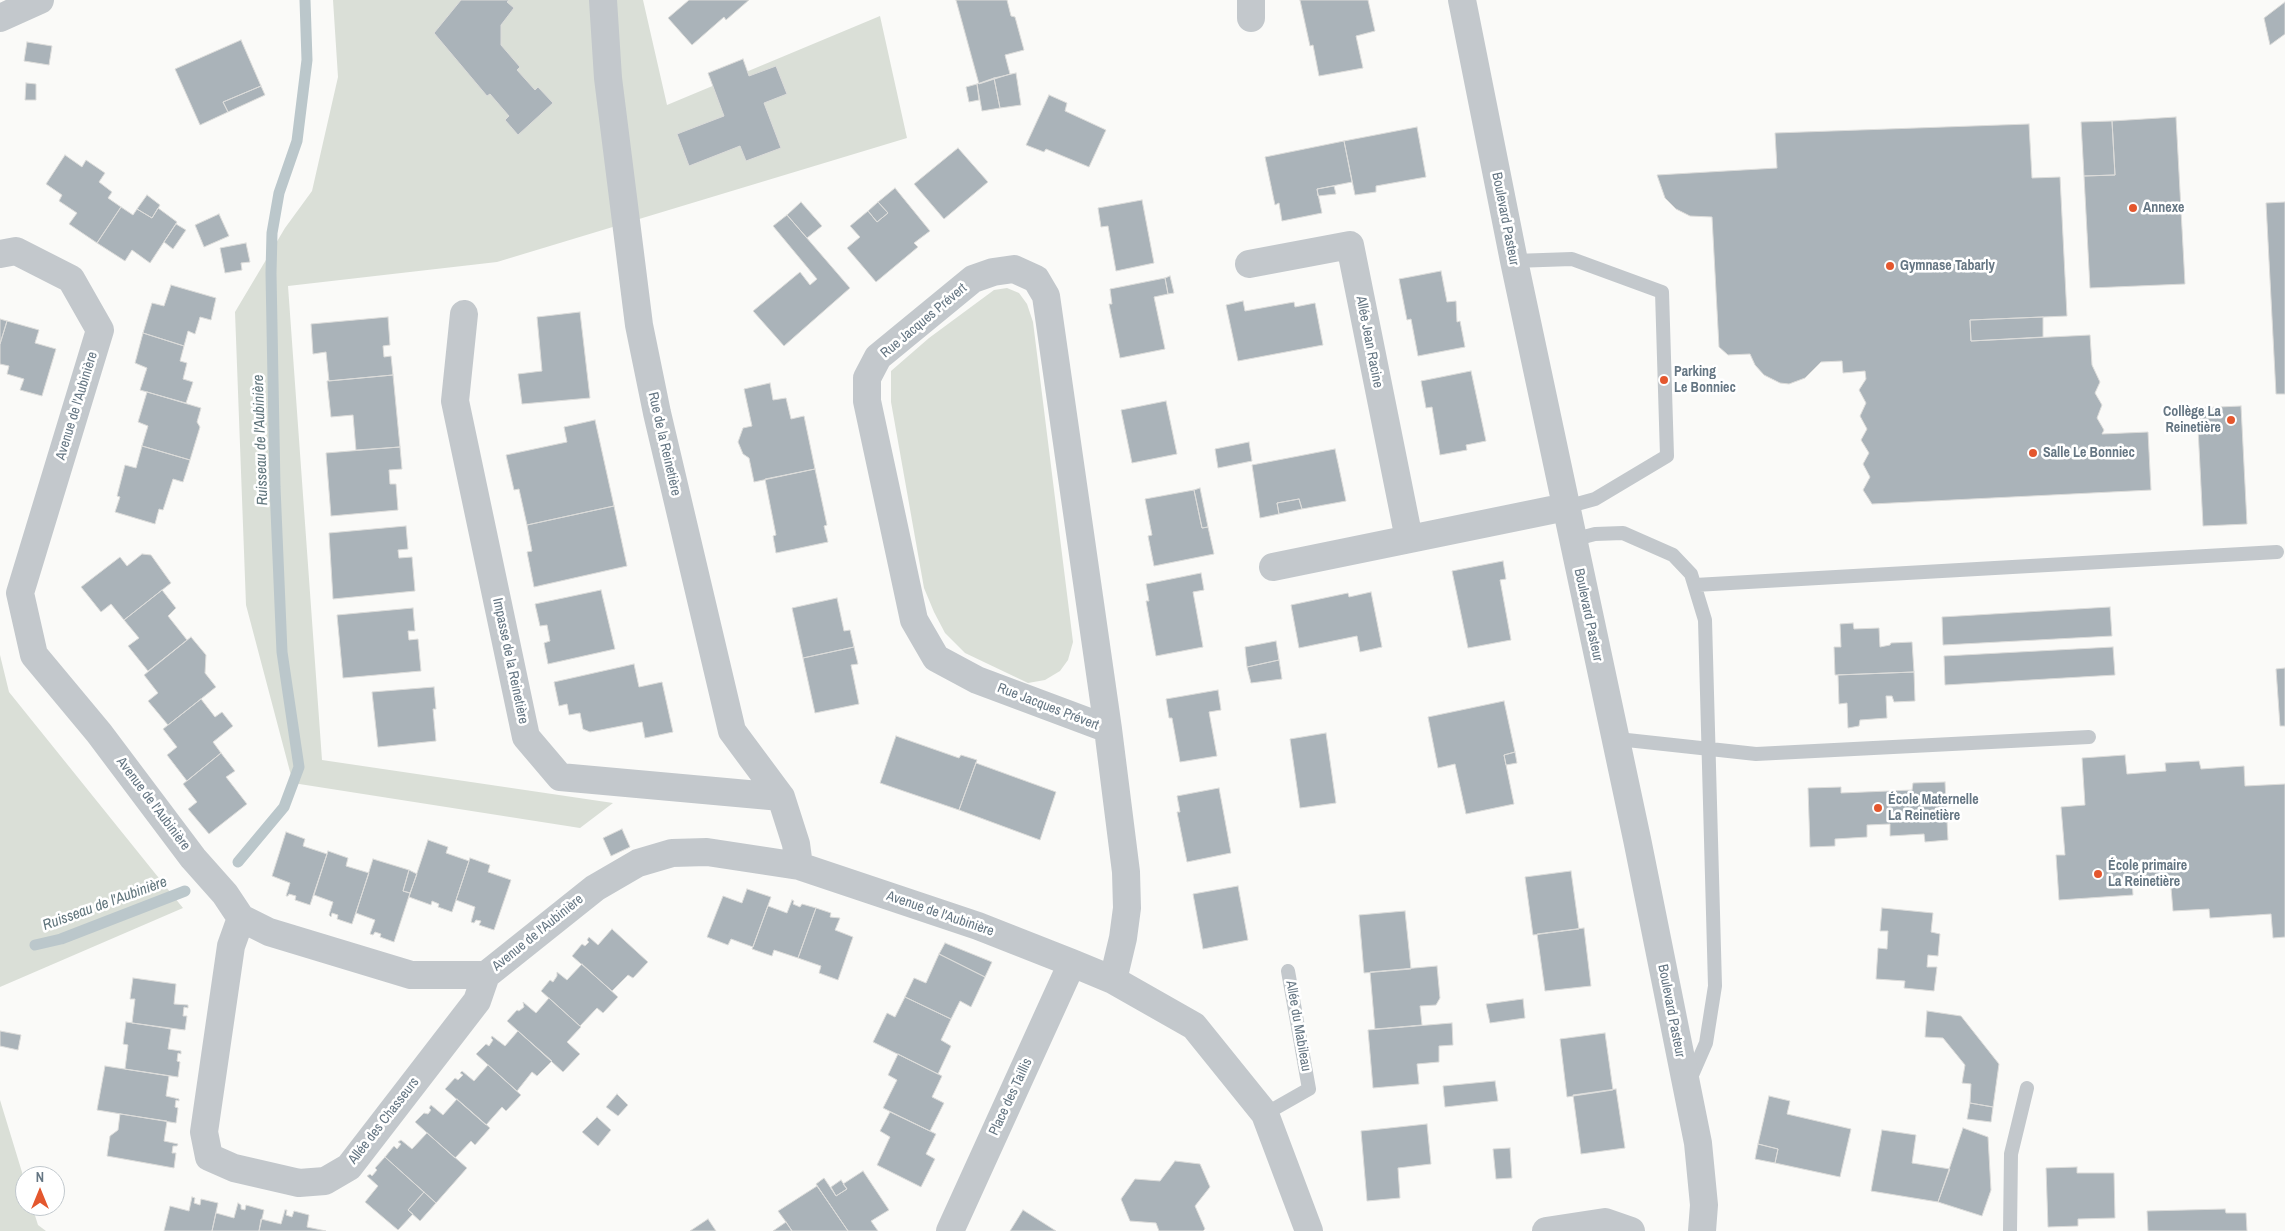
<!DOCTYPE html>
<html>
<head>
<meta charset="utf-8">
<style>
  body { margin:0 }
  #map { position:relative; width:2285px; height:1231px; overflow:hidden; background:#fafaf8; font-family:"Archivo Narrow",sans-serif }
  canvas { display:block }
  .north { position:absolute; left:15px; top:1166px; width:50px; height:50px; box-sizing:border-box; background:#fff; border:1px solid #c1c8cd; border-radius:50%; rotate:0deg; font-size:14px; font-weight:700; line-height:20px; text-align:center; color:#657683 }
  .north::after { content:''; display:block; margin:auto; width:18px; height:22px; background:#e4572e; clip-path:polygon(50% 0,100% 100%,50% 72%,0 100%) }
</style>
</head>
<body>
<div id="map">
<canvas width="2285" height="1231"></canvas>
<div class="north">N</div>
</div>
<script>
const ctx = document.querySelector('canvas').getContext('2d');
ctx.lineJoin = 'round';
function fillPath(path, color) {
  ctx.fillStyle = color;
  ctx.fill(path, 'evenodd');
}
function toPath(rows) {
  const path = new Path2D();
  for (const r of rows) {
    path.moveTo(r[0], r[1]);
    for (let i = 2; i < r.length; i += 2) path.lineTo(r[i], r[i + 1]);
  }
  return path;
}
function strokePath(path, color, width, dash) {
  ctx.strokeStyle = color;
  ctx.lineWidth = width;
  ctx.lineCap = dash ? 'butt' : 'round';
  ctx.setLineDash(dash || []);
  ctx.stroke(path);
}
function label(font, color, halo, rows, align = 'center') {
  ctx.font = font + ' "Archivo Narrow",sans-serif';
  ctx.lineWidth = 5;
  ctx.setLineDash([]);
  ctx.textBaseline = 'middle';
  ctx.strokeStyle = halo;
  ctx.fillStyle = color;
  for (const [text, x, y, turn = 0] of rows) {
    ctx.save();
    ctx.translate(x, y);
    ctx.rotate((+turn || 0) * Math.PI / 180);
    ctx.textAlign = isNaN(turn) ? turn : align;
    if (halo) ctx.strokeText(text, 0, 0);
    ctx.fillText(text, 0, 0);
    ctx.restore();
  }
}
fillPath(toPath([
  [333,0,643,0,667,105,880,16,907,138,497,262,288,286,322,760,613,803,580,828,293,783,246,605,235,312,285,228,312,191,338,77],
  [1007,288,1019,293,1027,304,1033,322,1073,642,1068,660,1060,671,1045,680,1028,683,965,653,945,633,934,612,924,588,891,402,891,371,929,338,994,290],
  [0,655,9,692,183,908,0,987],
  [0,1100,25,1182,25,1206,32,1206,38,1225,46,1231,0,1231]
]), '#dadfd7');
strokePath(toPath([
  [238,862,284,807,299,767,282,652,275,487,271,273,272,233,279,193,297,141,307,60,305,0],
  [35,945,61,939,185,891]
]), '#bbc7cb', 11);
const building = toPath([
  [461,0,509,0,507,2,514,8,501,25,501,45,520,67,517,70,535,90,538,87,553,103,518,135,505,120,509,116,490,94,487,96,434,33,461,0],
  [689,0,749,0,726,20,724,17,692,45,668,18,689,0],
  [956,0,1007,0,1011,16,1015,17,1024,50,1005,55,1010,74,979,84,956,0],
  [1300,0,1368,0,1375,31,1356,36,1363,68,1319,76,1313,45,1310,46,1300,0],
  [2285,2,2285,34,2270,45,2264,18,2285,2],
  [241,40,261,86,223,102,228,112,200,125,175,69,241,40],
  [27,42,52,46,49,65,24,61,27,42],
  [743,59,749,76,776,66,787,94,764,103,781,148,746,161,740,146,689,166,677,134,724,116,708,73,743,59],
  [1016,73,1021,105,1000,108,994,78,1016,73],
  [994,78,1000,108,982,111,977,84,994,78],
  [26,83,36,84,36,100,25,100,26,83],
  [977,84,979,100,969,102,966,87,977,84],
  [261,86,265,95,228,112,223,102,261,86],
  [1049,95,1067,103,1065,111,1106,130,1089,167,1046,149,1044,152,1026,145,1049,95],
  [2176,117,2185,284,2090,288,2084,176,2115,175,2112,121,2176,117],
  [2112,121,2115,175,2084,176,2081,122,2112,121],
  [2029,124,2032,178,2060,177,2067,316,1970,320,1971,341,2090,335,2092,365,2100,382,2095,393,2102,405,2097,418,2104,430,2102,434,2148,432,2151,490,1872,504,1863,490,1870,477,1863,464,1869,453,1861,440,1867,429,1860,416,1866,403,1859,390,1866,379,1865,371,1843,373,1842,361,1821,362,1805,378,1789,384,1780,383,1764,375,1755,365,1750,354,1728,355,1719,347,1712,217,1690,216,1676,209,1665,198,1657,175,1777,168,1775,133,2029,124],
  [1417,127,1426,177,1376,186,1376,192,1355,195,1344,141,1417,127],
  [1344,141,1352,182,1317,189,1322,213,1282,221,1279,203,1275,205,1265,157,1344,141],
  [958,148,988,182,944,219,914,184,958,148],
  [65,155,82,167,86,160,105,173,99,182,112,192,108,198,121,207,97,243,69,224,77,213,59,201,62,195,46,184,65,155],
  [1334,186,1336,194,1318,196,1317,189,1334,186],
  [895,188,930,231,914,243,918,247,876,282,847,248,860,237,850,226,868,211,877,222,888,213,878,202,895,188],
  [147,195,160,205,152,218,137,209,147,195],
  [1142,200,1154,263,1116,271,1108,226,1101,227,1098,208,1142,200],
  [801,202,822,226,807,238,787,215,801,202],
  [878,202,888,213,877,222,868,211,878,202],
  [2285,202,2285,394,2276,394,2266,203,2285,202],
  [121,207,133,215,137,209,152,218,158,208,177,222,150,263,132,250,125,261,97,243,121,207],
  [219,214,229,236,204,247,195,225,219,214],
  [787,215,850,288,784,346,753,311,800,272,810,285,817,279,773,226,787,215],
  [176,224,186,230,173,249,164,242,176,224],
  [246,243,250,262,241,263,242,270,225,273,220,248,246,243],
  [1441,271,1447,302,1456,301,1457,322,1460,321,1465,347,1418,356,1411,319,1407,320,1399,279,1441,271],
  [1170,276,1174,293,1168,294,1165,278,1170,276],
  [1165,278,1168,294,1154,297,1165,349,1120,358,1109,304,1112,304,1110,289,1165,278],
  [171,285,216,298,211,320,200,317,195,334,188,331,184,346,143,333,152,303,164,306,171,285],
  [1243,301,1245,311,1294,302,1295,307,1315,303,1323,345,1238,361,1226,305,1243,301],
  [580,312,590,398,522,404,518,374,542,371,537,317,580,312],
  [388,317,390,345,383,346,384,357,391,356,393,375,329,381,326,352,313,354,311,324,388,317],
  [2043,317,2043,337,1971,341,1970,320,2043,317],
  [0,319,7,321,0,344,0,319],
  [7,321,39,330,35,343,56,349,42,396,20,390,24,379,7,374,9,366,0,364,0,344,7,321],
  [143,333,184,346,180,361,187,363,183,379,193,382,186,403,140,390,147,368,135,363,143,333],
  [1471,371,1486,441,1466,445,1467,450,1440,455,1432,407,1426,408,1421,381,1471,371],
  [393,375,400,447,356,450,353,415,331,417,327,381,393,375],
  [770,383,773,400,786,398,791,419,804,416,815,469,754,482,749,458,743,454,738,442,743,428,752,426,744,389,770,383],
  [147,392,201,408,197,422,200,427,190,460,142,446,148,426,138,422,147,392],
  [1166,401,1177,454,1132,463,1121,410,1166,401],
  [2241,406,2247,524,2203,526,2197,408,2241,406],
  [595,420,614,506,527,525,519,489,514,490,506,455,567,442,564,427,595,420],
  [1249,442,1252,461,1218,468,1215,449,1249,442],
  [142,446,190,460,183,482,173,479,163,510,159,509,155,524,115,512,120,497,117,496,125,465,136,468,142,446],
  [400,447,402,469,389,470,390,484,396,484,398,510,331,516,326,453,400,447],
  [1335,449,1346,501,1302,509,1299,499,1277,503,1279,514,1260,518,1252,465,1335,449],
  [815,469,827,525,824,526,828,542,776,553,773,536,776,535,765,479,815,469],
  [1200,488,1208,527,1202,528,1194,490,1200,488],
  [1194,490,1202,528,1208,527,1214,554,1154,566,1148,536,1152,535,1145,499,1194,490],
  [1299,499,1302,509,1279,514,1277,503,1299,499],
  [614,506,627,566,534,587,527,552,532,551,527,525,614,506],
  [406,526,408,549,398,550,399,558,412,557,415,591,333,599,329,533,406,526],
  [142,554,151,555,171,583,124,620,111,604,101,612,81,587,120,557,127,566,142,554],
  [1503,561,1506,579,1500,580,1511,640,1468,648,1452,571,1503,561],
  [1201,573,1204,590,1193,592,1203,647,1156,656,1146,601,1149,601,1146,584,1201,573],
  [162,590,176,608,168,616,187,640,148,671,128,646,139,638,124,620,162,590],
  [601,590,615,649,548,664,544,643,550,641,547,625,540,626,535,604,601,590],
  [1371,592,1382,647,1360,652,1357,636,1299,648,1291,605,1348,593,1349,597,1371,592],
  [837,598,844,631,850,630,854,647,803,658,792,608,837,598],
  [2110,607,2112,636,1943,645,1942,617,2110,607],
  [413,608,415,631,408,631,409,640,418,639,421,671,343,678,337,615,413,608],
  [1853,623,1854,629,1879,628,1880,647,1890,645,1891,643,1912,642,1914,672,1835,675,1834,647,1841,647,1840,624,1853,623],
  [191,637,206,655,205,673,216,687,168,725,148,701,158,693,144,675,191,637],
  [1276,641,1279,660,1247,667,1245,647,1276,641],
  [854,647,858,664,851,665,859,704,815,713,803,658,854,647],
  [2113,647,2115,675,1945,685,1944,656,2113,647],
  [1279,660,1282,679,1251,683,1247,667,1279,660],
  [634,664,639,687,662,682,673,732,645,738,642,722,590,732,583,729,580,713,569,715,567,704,559,706,554,682,634,664],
  [2285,668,2285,726,2280,726,2276,669,2285,668],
  [1914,672,1915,701,1894,702,1892,696,1886,696,1887,718,1860,720,1859,726,1848,728,1847,703,1839,704,1838,675,1914,672],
  [434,687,436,709,433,709,436,741,378,747,372,692,434,687],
  [1218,690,1221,710,1209,712,1217,756,1180,762,1172,718,1169,718,1166,699,1218,690],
  [201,699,215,717,222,712,233,726,213,742,221,753,187,781,167,755,177,747,163,729,201,699],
  [1504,701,1515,752,1504,755,1514,804,1466,814,1455,764,1438,768,1428,717,1504,701],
  [1326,733,1336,803,1300,808,1290,739,1326,733],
  [896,736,959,758,961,755,977,760,959,810,880,783,896,736],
  [1515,752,1517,763,1506,765,1504,755,1515,752],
  [221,753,235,771,226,777,247,804,209,834,188,809,197,802,183,784,221,753],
  [2125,755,2127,774,2166,771,2165,763,2199,761,2201,769,2244,766,2245,786,2285,784,2285,937,2273,938,2271,914,2210,918,2209,909,2173,911,2170,876,2132,879,2133,895,2059,900,2056,855,2065,855,2061,807,2085,805,2082,758,2125,755],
  [976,763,1056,792,1040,840,959,810,976,763],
  [1945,782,1948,840,1925,842,1924,834,1890,836,1890,824,1867,825,1867,837,1835,839,1835,846,1810,847,1808,788,1841,787,1841,793,1912,790,1913,783,1945,782],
  [1219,788,1231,853,1187,862,1177,812,1180,812,1177,796,1219,788],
  [622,829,630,847,611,856,603,838,622,829],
  [286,832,305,839,303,846,327,854,310,905,295,900,296,896,289,894,288,896,286,896,290,883,272,876,286,832],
  [428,840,448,847,446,853,469,861,452,912,438,907,439,904,432,901,431,905,409,897,428,840],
  [328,851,348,858,346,866,369,873,352,924,337,919,338,915,332,913,331,917,329,915,333,902,314,895,328,851],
  [470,858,490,865,488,872,511,880,494,930,479,925,481,921,476,920,474,923,471,922,475,907,456,900,470,858],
  [373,859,409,870,403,891,410,893,394,942,380,937,381,934,375,932,373,935,370,934,375,920,356,913,373,859],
  [409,870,417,874,410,893,403,891,409,870],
  [1571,871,1579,929,1533,935,1525,877,1571,871],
  [1238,886,1248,940,1203,949,1193,894,1238,886],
  [747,889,771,897,753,947,731,939,728,945,707,937,723,896,742,903,747,889],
  [792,900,794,901,793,904,800,907,802,904,816,908,798,958,774,950,772,956,752,949,768,906,787,913,792,900],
  [816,908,831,913,830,917,840,918,835,930,853,937,838,980,819,973,821,966,798,958,816,908],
  [1882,908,1933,913,1931,932,1940,934,1938,956,1928,955,1927,967,1937,967,1934,991,1904,988,1905,981,1876,979,1878,948,1887,949,1888,931,1880,931,1882,908],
  [1405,911,1411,969,1364,973,1359,915,1405,911],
  [1584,928,1591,986,1545,991,1537,934,1584,928],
  [612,929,648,962,633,978,628,975,612,991,572,956,582,944,585,946,589,942,587,940,589,937,598,945,612,929],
  [945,943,992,962,985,977,939,954,945,943],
  [939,954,985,977,971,1007,960,1001,951,1019,905,997,914,978,926,983,939,954],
  [582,964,618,997,603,1013,597,1008,580,1026,541,991,550,980,553,982,557,976,557,972,567,980,582,964],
  [1437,966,1440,998,1436,1005,1420,1006,1422,1025,1375,1029,1370,972,1437,966],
  [133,978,176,984,174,1004,188,1005,188,1008,184,1007,183,1016,187,1016,185,1030,132,1023,135,999,130,999,133,978],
  [905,997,951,1019,941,1040,951,1046,938,1074,873,1042,887,1013,895,1017,905,997],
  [549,998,581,1027,567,1042,580,1054,563,1072,507,1021,517,1010,519,1011,524,1007,523,1002,536,1013,549,998],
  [1523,999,1525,1018,1490,1023,1486,1004,1523,999],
  [1927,1011,1961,1016,1999,1064,1993,1107,1970,1103,1971,1084,1962,1083,1965,1065,1943,1038,1925,1037,1927,1011],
  [126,1022,171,1029,168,1049,181,1051,181,1054,178,1053,177,1061,180,1062,178,1077,125,1069,128,1045,123,1044,126,1022],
  [1452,1023,1453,1045,1439,1046,1439,1062,1417,1064,1419,1084,1373,1088,1368,1030,1452,1023],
  [0,1031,21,1035,18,1050,0,1046,0,1031],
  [518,1031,552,1061,537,1076,532,1072,517,1091,476,1054,486,1044,489,1046,493,1040,491,1038,492,1036,505,1046,518,1031],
  [1605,1033,1613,1090,1567,1097,1560,1039,1605,1033],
  [898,1054,942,1076,932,1097,944,1103,930,1131,883,1108,897,1080,888,1075,898,1054],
  [488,1065,521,1095,506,1111,502,1107,486,1125,445,1089,455,1078,458,1080,463,1075,460,1073,462,1071,474,1081,488,1065],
  [105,1066,169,1076,166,1096,179,1099,179,1101,176,1100,175,1107,178,1108,176,1123,97,1110,105,1066],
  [1495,1081,1498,1101,1445,1107,1443,1086,1495,1081],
  [1616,1089,1625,1148,1581,1154,1573,1095,1616,1089],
  [617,1094,628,1105,618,1116,606,1107,617,1094],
  [1769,1096,1790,1101,1787,1114,1851,1129,1840,1177,1775,1163,1778,1149,1758,1144,1769,1096],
  [457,1099,490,1128,475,1145,471,1141,455,1158,415,1122,424,1113,428,1114,431,1110,429,1108,431,1105,443,1115,457,1099],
  [1970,1103,1993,1107,1991,1122,1967,1119,1970,1103],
  [890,1112,936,1134,926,1154,935,1159,921,1187,877,1165,890,1137,880,1131,890,1112],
  [120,1114,167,1121,164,1141,178,1144,177,1146,173,1146,172,1153,176,1153,174,1168,107,1156,110,1136,118,1130,120,1114],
  [597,1117,611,1130,598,1146,582,1132,597,1117],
  [1427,1124,1431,1164,1398,1168,1400,1198,1367,1201,1361,1131,1427,1124],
  [1963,1128,1988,1137,1991,1190,1982,1216,1938,1202,1963,1128],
  [1882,1130,1916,1135,1912,1163,1950,1169,1938,1202,1871,1191,1882,1130],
  [427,1133,467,1168,436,1203,385,1157,394,1146,397,1149,401,1144,398,1142,401,1140,412,1149,427,1133],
  [1758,1144,1778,1149,1775,1163,1755,1159,1758,1144],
  [1510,1148,1512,1178,1496,1179,1493,1149,1510,1148],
  [385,1157,424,1192,408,1210,413,1214,398,1230,365,1202,378,1186,367,1176,370,1174,372,1176,377,1170,375,1168,385,1157],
  [1175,1161,1200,1164,1210,1187,1195,1206,1205,1229,1203,1231,1159,1231,1156,1223,1130,1221,1121,1199,1135,1179,1160,1181,1175,1161],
  [2077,1167,2077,1173,2114,1173,2115,1218,2078,1219,2078,1226,2048,1227,2046,1168,2077,1167],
  [863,1171,889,1210,871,1221,878,1231,848,1231,816,1184,824,1178,836,1196,847,1189,843,1184,863,1171],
  [841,1180,847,1189,836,1196,831,1187,841,1180],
  [817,1186,848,1231,792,1231,786,1222,778,1211,817,1186],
  [424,1192,436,1203,420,1221,408,1210,424,1192],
  [192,1197,195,1198,194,1203,200,1205,201,1199,218,1203,212,1231,164,1231,170,1206,189,1211,192,1197],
  [238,1203,241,1205,241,1209,245,1210,246,1205,264,1210,259,1231,212,1231,216,1213,234,1218,238,1203],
  [2225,1209,2226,1213,2246,1213,2247,1231,2148,1231,2147,1211,2225,1209],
  [285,1210,287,1210,286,1215,292,1217,294,1211,309,1215,307,1227,326,1231,259,1231,261,1219,281,1224,285,1210],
  [1023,1210,1056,1231,1010,1231,1023,1210],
  [708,1219,716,1231,690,1231,708,1219],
  [786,1222,792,1231,773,1231,786,1222]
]);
fillPath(building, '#aab3b9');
strokePath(building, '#dcdcda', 1);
strokePath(toPath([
  [1514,261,1572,259,1662,292,1667,456,1595,499,1566,507],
  [1572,540,1595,534,1623,533,1673,555,1691,574,1705,620,1715,986,1706,1043,1689,1082],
  [1695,585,2277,552],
  [1616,744,1627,740,1756,754,2089,737],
  [1265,1114,1309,1089,1288,971],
  [2010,1231,2011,1154,2027,1088]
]), '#c3c8cc', 14);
strokePath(toPath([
  [603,0,608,78,639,325,657,413,732,731,781,797,796,844,799,866],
  [1251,0,1251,18],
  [1462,0,1514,261,1637,839,1698,1143,1704,1205,1702,1231],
  [0,18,40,0],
  [0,254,16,251,71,279,100,330,20,593,34,655,99,733,193,858,225,894,241,918,269,932,411,975,486,975,595,888,638,863,672,853,707,852,799,866,978,926,1072,963,1113,980,1194,1026,1265,1114,1309,1231],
  [1249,264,1350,245,1409,539],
  [464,314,455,401,526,737,560,777,781,797],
  [1273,567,1566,507],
  [1108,729,977,680,936,658,914,620,867,401,867,378,878,357,973,279,993,272,1014,269,1036,279,1046,296,1108,729,1126,872,1127,908,1123,938,1113,980],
  [241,918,231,946,204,1132,209,1157,234,1168,299,1183,325,1181,349,1167,477,1001,486,975],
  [950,1231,1072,963],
  [1546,1231,1605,1222,1631,1231]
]), '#c3c8cc', 28);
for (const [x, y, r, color] of [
  [2133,208,5,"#e4572e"],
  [1890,266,5,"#e4572e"],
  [1664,380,5,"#e4572e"],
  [2231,420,5,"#e4572e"],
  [2033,453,5,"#e4572e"],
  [1878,808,5,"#e4572e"],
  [2098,874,5,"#e4572e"]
]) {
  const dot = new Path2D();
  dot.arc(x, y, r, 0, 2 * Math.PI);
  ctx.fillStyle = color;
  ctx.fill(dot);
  strokePath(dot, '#fff', 2);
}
label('bold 14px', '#657683', '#fff', [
  ["Annexe",2143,208],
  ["Gymnase Tabarly",1900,266],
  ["Parking",1674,372],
  ["Le Bonniec",1674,388],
  ["Collège La",2221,412,"right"],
  ["Reinetière",2221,428,"right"],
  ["Salle Le Bonniec",2043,453],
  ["École Maternelle",1888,800],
  ["La Reinetière",1888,816],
  ["École primaire",2108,866],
  ["La Reinetière",2108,882]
], 'left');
label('14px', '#657683', '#fff', [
  ["Boulevard Pasteur",1505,219,79],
  ["Rue Jacques Prévert",924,321,-40],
  ["Allée Jean Racine",1369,342,79],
  ["Avenue de l'Aubinière",77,406,-73],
  ["Rue de la Reinetière",664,444,77],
  ["Boulevard Pasteur",1588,615,78],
  ["Impasse de la Reinetière",510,661,78],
  ["Rue Jacques Prévert",1048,707,21],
  ["Avenue de l'Aubinière",153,804,53],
  ["Avenue de l'Aubinière",940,914,19],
  ["Avenue de l'Aubinière",538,933,-39],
  ["Boulevard Pasteur",1671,1011,79],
  ["Allée du Mabileau",1298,1026,80],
  ["Place des Taillis",1011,1097,-65],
  ["Allée des Chasseurs",384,1121,-52]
]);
label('italic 15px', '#60757c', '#fff', [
  ["Ruisseau de l'Aubinière",261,440,-92],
  ["Ruisseau de l'Aubinière",105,904,-20]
]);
</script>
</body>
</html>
